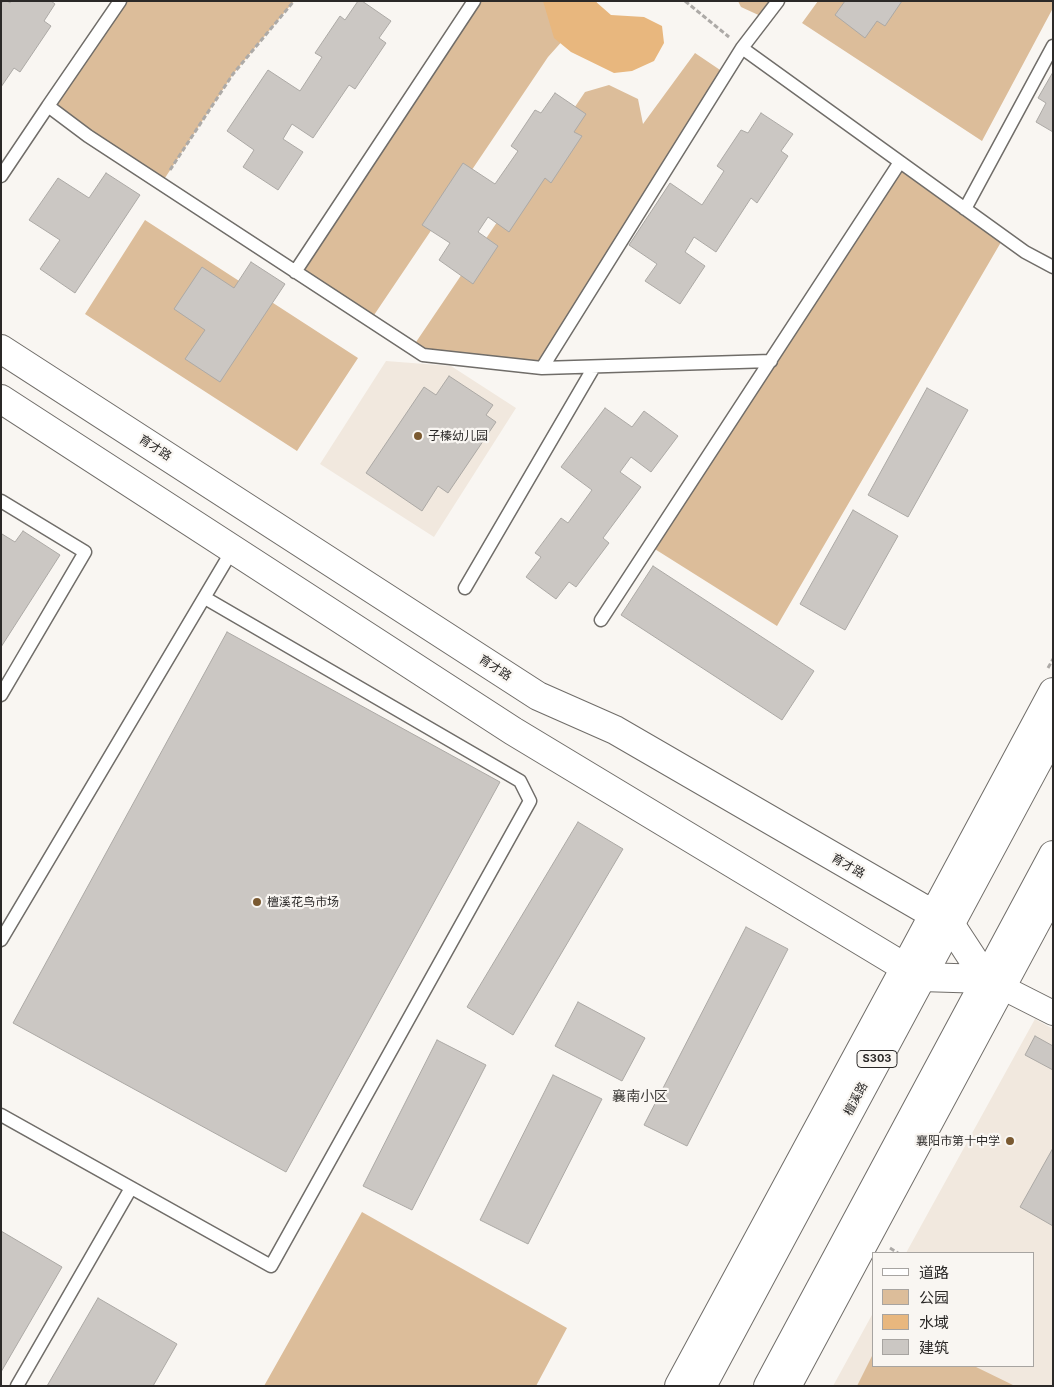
<!DOCTYPE html>
<html>
<head>
<meta charset="utf-8">
<style>
  body { margin:0 }
  #map { position:relative; width:1054px; height:1387px; overflow:hidden; background:#f9f6f2; font-family:Inter,"Noto Sans SC",sans-serif }
  canvas { display:block }
  .frame { position:absolute; inset:0; border:2px solid #2b2928; pointer-events:none }
  .legend { position:absolute; left:872px; top:1252px; width:162px; height:115px; box-sizing:border-box; background:#f9f6f2; border:1px solid #a7a4a1; margin:0; padding:6px 9px; list-style:none; font-size:15px; color:#2b2928 }
  .legend li { display:flex; align-items:center; gap:10px; height:25px }
  .legend b { width:25px; border:1px solid #a7a4a1 }
</style>
</head>
<body>
<div id="map">
<canvas width="1054" height="1387"></canvas>
<div class="frame"></div>
<ul class="legend">
<li><b style="height:6px;background:#fff"></b>道路</li>
<li><b style="height:14px;background:#dcbd9a"></b>公园</li>
<li><b style="height:14px;background:#e8b77e"></b>水域</li>
<li><b style="height:14px;background:#cbc7c3"></b>建筑</li>
</ul>
</div>
<script>
const ctx = document.querySelector('canvas').getContext('2d');
ctx.lineJoin = 'round';
function fillPath(path, color) {
  ctx.fillStyle = color;
  ctx.fill(path, 'evenodd');
}
function toPath(rows) {
  const path = new Path2D();
  for (const r of rows) {
    path.moveTo(r[0], r[1]);
    for (let i = 2; i < r.length; i += 2) path.lineTo(r[i], r[i + 1]);
  }
  return path;
}
function strokePath(path, color, width, dash) {
  ctx.strokeStyle = color;
  ctx.lineWidth = width;
  ctx.lineCap = dash ? 'butt' : 'round';
  ctx.setLineDash(dash || []);
  ctx.stroke(path);
}
function label(font, color, halo, rows, align = 'center') {
  ctx.font = font + ' Inter,"Noto Sans SC",sans-serif';
  ctx.lineWidth = 4.5;
  ctx.setLineDash([]);
  ctx.textBaseline = 'middle';
  ctx.strokeStyle = halo;
  ctx.fillStyle = color;
  for (const [text, x, y, turn = 0] of rows) {
    ctx.save();
    ctx.translate(x, y);
    ctx.rotate((+turn || 0) * Math.PI / 180);
    ctx.textAlign = isNaN(turn) ? turn : align;
    if (halo) ctx.strokeText(text, 0, 0);
    ctx.fillText(text, 0, 0);
    ctx.restore();
  }
}
fillPath(toPath([
  [386,361,451,366,516,408,434,537,320,464],
  [1035,1019,1053,1029,1053,1386,833,1386,873,1313,873,1366,1033,1366,1033,1253,906,1253]
]), '#f1e8de');
fillPath(toPath([
  [120,1,294,1,233,74,161,184,48,106],
  [474,1,598,1,548,57,370,321,295,272],
  [738,1,778,1,765,18,741,7],
  [818,1,1053,1,1053,8,982,141,802,23],
  [695,53,726,74,542,368,412,348,585,92,609,85,638,99,643,124],
  [900,162,1004,237,777,626,650,546],
  [145,220,358,358,297,451,85,314],
  [362,1212,567,1328,536,1386,264,1386],
  [873,1354,873,1366,974,1366,1015,1386,857,1386]
]), '#dcbd9a');
fillPath(toPath([
  [543,1,595,1,611,15,644,17,662,26,664,43,654,61,632,71,614,73,571,52,554,38]
]), '#e8b77e');
const building = toPath([
  [3,1,7,1,10,3,11,1,51,1,55,4,44,21,51,26,20,72,14,68,1,87,1,4,3,1],
  [358,1,362,1,391,21,379,38,386,43,355,89,349,85,313,138,292,124,283,139,303,152,278,190,243,167,254,150,227,131,268,70,300,91,322,57,315,53,340,16,345,20,358,1],
  [845,1,902,1,885,26,877,21,865,38,835,15,845,1],
  [1053,72,1053,132,1036,122,1046,103,1038,98,1053,72],
  [555,93,586,114,574,132,582,136,551,183,545,178,509,232,488,217,478,232,498,246,473,284,439,260,450,243,422,225,463,163,495,184,518,151,511,146,535,110,541,113,555,93],
  [761,113,793,134,781,151,788,156,757,203,751,198,716,252,694,237,685,252,705,266,680,304,645,281,657,264,629,245,670,183,702,205,724,171,717,166,741,130,748,133,761,113],
  [106,173,140,195,75,293,40,269,60,240,29,220,58,178,89,198,106,173],
  [251,262,285,284,220,382,185,359,205,330,174,309,202,267,234,288,251,262],
  [449,376,493,405,486,415,496,422,448,493,438,486,422,511,366,473,424,387,436,395,449,376],
  [927,388,968,410,908,517,868,495,927,388],
  [605,408,632,427,644,411,678,436,651,472,631,457,620,472,641,487,603,538,609,543,576,587,569,582,556,599,526,577,541,557,535,553,561,518,568,523,592,490,561,467,605,408],
  [853,510,898,536,845,630,800,604,853,510],
  [23,531,60,555,1,647,1,535,2,534,15,542,23,531],
  [653,566,814,671,782,720,621,615,653,566],
  [227,632,500,782,286,1172,13,1023,227,632],
  [578,822,623,849,513,1035,467,1007,578,822],
  [746,927,788,949,687,1146,644,1125,746,927],
  [578,1002,645,1038,622,1081,555,1046,578,1002],
  [1035,1036,1053,1046,1053,1070,1025,1055,1035,1036],
  [437,1040,486,1065,412,1210,363,1186,437,1040],
  [553,1075,602,1099,528,1244,480,1220,553,1075],
  [1053,1148,1053,1226,1020,1207,1053,1148],
  [1,1231,62,1267,1,1372,1,1231],
  [98,1298,177,1344,153,1386,47,1386,98,1298]
]);
fillPath(building, '#cbc7c3');
strokePath(building, '#aca9a5', 1);
const lane = toPath([
  [120,1,48,106,88,136,423,355,542,368,742,48,778,1],
  [742,48,1025,252,1053,267],
  [1,176,48,106],
  [965,209,1053,46],
  [295,272,474,1],
  [542,368,771,361],
  [1,501,85,552,1,695],
  [465,588,594,367],
  [601,620,900,162],
  [1,940,233,549],
  [1,1115,271,1266,530,801,520,781,205,598],
  [17,1386,131,1188]
]);
const street = toPath([
  [986,979,1053,1013]
]);
const secondary = toPath([
  [1,349,538,696,615,730,950,924,986,979],
  [1,399,513,731,921,977,986,979],
  [679,1386,905,968,1053,692],
  [787,1386,1053,891]
]);
const primary = toPath([
  [702,1386,1053,733],
  [768,1386,1053,855]
]);
strokePath(lane, '#706d69', 15);
strokePath(street, '#706d69', 26);
strokePath(secondary, '#706d69', 30);
strokePath(primary, '#706d69', 30);
strokePath(toPath([
  [685,1,729,37],
  [170,170,233,74,294,1],
  [1048,668,1053,659],
  [890,1248,898,1253]
]), '#adaaa7', 3, [5, 2.5]);
strokePath(lane, '#fff', 12);
strokePath(street, '#fff', 24);
strokePath(secondary, '#fff', 28);
strokePath(primary, '#fff', 28);
for (const [x, y, r, color] of [
  [418,436,5,"#7a5930"],
  [257,902,5,"#7a5930"],
  [1010,1141,5,"#7a5930"]
]) {
  const dot = new Path2D();
  dot.arc(x, y, r, 0, 2 * Math.PI);
  ctx.fillStyle = color;
  ctx.fill(dot);
  strokePath(dot, '#f9f6f2', 2);
}
for (const [x, y, w] of [
  [877,1059,40]
]) {
  const box = new Path2D();
  box.roundRect(x - w / 2, y - 8.5, w, 17, 4);
  ctx.fillStyle = '#f9f6f2';
  ctx.fill(box);
  strokePath(box, '#2b2928', 1);
}
label('bold 11px', '#2b2928', null, [
  ["S303",877,1059]
]);
label('12px', '#2b2928', '#f9f6f2', [
  ["子榛幼儿园",428,436],
  ["檀溪花鸟市场",267,902],
  ["襄阳市第十中学",1000,1141,"right"]
], 'left');
label('12px', '#2b2928', '#f9f6f2', [
  ["育才路",155,448,33],
  ["育才路",495,668,33],
  ["育才路",848,866,30],
  ["檀溪路",856,1099,-62]
]);
label('14px', '#3d3a37', '#f9f6f2', [
  ["襄南小区",640,1097]
]);
</script>
</body>
</html>
